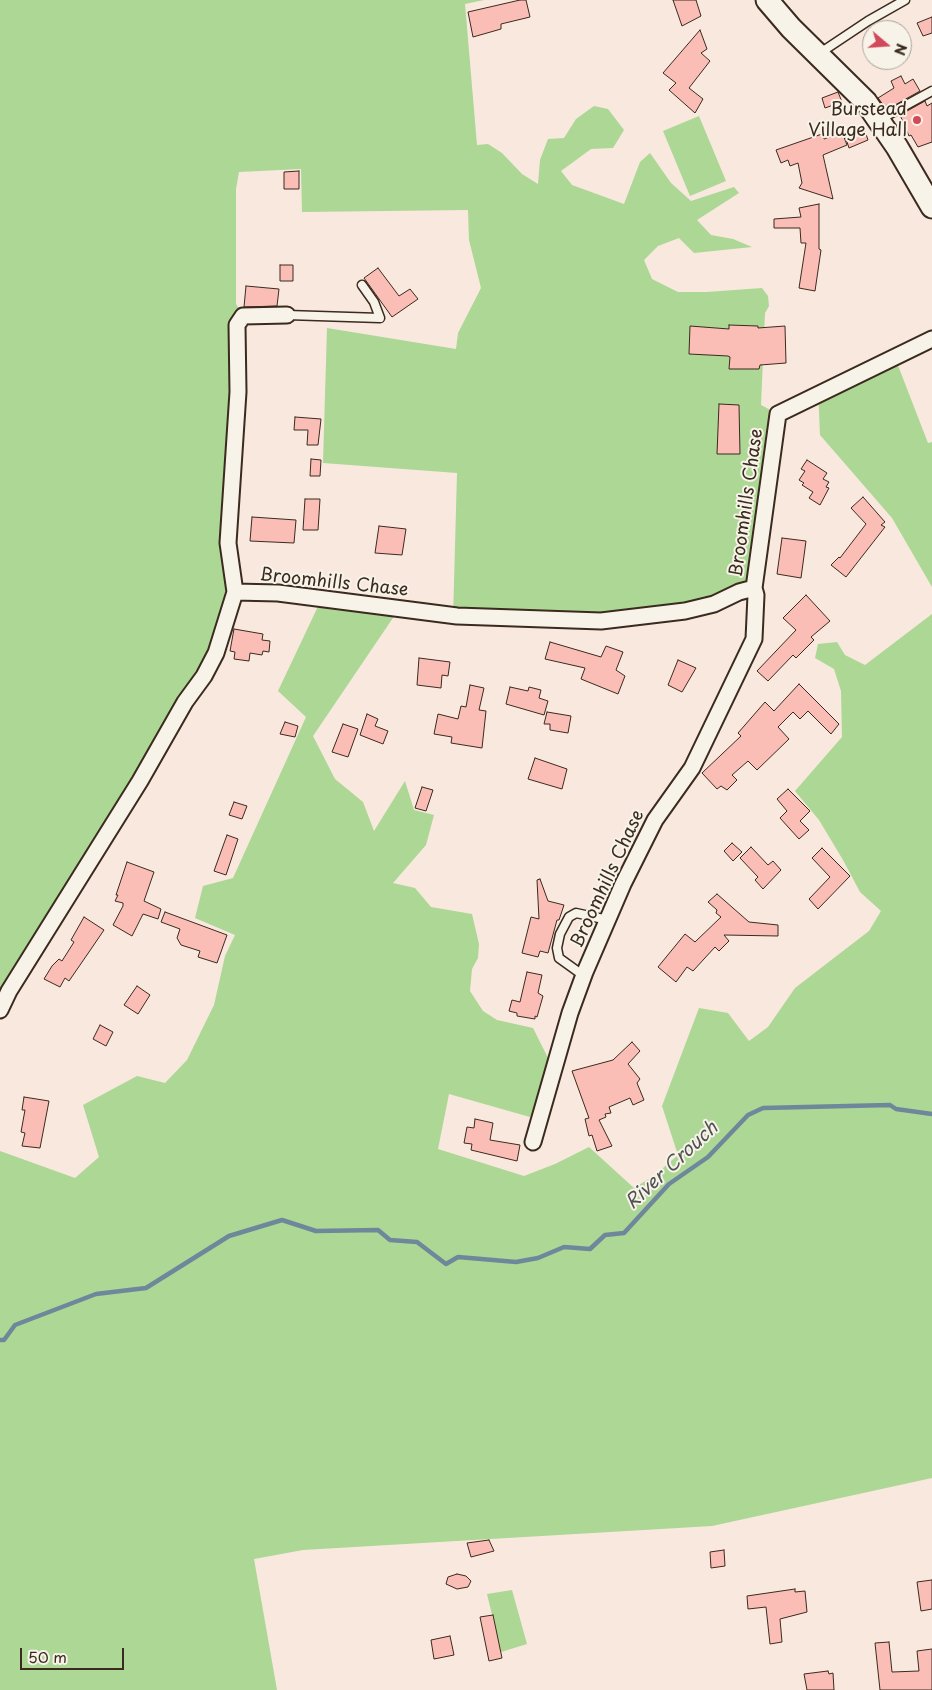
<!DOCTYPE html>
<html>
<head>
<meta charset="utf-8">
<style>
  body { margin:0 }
  #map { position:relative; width:932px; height:1690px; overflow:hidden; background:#f8e8de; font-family:"Playpen Sans",sans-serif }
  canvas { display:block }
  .north { position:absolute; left:862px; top:20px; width:50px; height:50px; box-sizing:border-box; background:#f7f3e8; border:1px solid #aca397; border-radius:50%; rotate:108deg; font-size:14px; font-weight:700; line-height:20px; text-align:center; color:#3b2a1e }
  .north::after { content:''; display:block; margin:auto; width:18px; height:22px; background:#d1495b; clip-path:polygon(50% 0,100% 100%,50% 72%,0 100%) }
  .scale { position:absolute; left:20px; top:1648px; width:104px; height:22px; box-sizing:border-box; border:2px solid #3b2a1e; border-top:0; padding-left:6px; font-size:15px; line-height:18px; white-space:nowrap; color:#3b2a1e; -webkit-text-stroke:4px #f7f3e8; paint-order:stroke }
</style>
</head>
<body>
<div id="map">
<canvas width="932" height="1690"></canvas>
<div class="north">N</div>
<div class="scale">50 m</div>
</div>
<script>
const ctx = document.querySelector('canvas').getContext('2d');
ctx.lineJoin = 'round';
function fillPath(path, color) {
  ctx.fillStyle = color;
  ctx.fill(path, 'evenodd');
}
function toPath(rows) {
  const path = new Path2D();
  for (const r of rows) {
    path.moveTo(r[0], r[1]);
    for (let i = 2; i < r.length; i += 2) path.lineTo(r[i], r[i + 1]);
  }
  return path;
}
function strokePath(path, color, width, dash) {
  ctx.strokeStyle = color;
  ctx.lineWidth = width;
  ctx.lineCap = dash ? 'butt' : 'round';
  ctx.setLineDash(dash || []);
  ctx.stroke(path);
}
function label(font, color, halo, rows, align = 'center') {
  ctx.font = font + ' "Playpen Sans",sans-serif';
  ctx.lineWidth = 4;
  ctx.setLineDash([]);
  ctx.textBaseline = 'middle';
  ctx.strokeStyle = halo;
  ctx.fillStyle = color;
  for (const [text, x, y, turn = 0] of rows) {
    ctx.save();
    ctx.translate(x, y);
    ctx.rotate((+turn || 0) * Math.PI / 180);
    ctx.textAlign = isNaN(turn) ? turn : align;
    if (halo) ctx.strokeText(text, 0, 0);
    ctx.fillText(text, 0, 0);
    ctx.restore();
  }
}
fillPath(toPath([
  [0,0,484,0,465,4,477,145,488,144,502,153,522,174,538,184,540,160,548,139,564,138,576,119,594,106,608,109,624,130,613,148,591,149,561,171,572,185,624,204,640,162,650,153,671,183,691,201,734,187,739,193,697,220,711,235,733,239,752,247,694,253,679,238,658,246,644,260,652,279,678,292,707,292,762,288,768,296,769,306,765,313,761,405,778,414,754,588,685,611,453,620,457,473,323,463,327,328,456,349,458,333,481,288,469,240,468,210,302,212,301,169,239,172,236,189,236,304,243,316,233,580,214,644,0,1010],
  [699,116,726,181,690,196,663,131],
  [892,350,928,443,932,442,932,587,892,518,820,435,818,388],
  [322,598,399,609,313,736,335,779,363,802,374,831,405,781,414,810,434,815,426,845,393,883,415,888,431,907,472,914,479,944,478,958,472,969,470,991,483,1011,497,1020,533,1028,554,1070,530,1117,449,1094,438,1149,524,1176,555,1164,589,1147,634,1188,655,1175,678,1155,662,1106,699,1008,728,1013,749,1041,768,1027,795,988,869,931,881,911,860,892,843,860,819,820,795,791,842,737,841,691,834,669,815,658,818,644,837,642,845,655,865,665,932,614,932,1478,712,1526,303,1550,254,1559,277,1690,0,1690,0,1151,75,1178,99,1157,83,1105,137,1076,165,1083,187,1060,214,1005,225,956,235,935,195,918,203,886,233,878,306,717,278,691],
  [512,1590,527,1644,501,1652,487,1594]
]), '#acd795');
strokePath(toPath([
  [0,1340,4,1340,15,1325,96,1294,146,1288,229,1236,282,1220,316,1231,378,1230,390,1240,417,1242,446,1264,458,1257,516,1262,538,1258,564,1247,590,1249,605,1235,624,1233,669,1184,708,1157,748,1115,763,1108,890,1105,896,1109,932,1114]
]), '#6f879b', 4.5);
const building = toPath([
  [520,0,526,0,530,17,501,24,501,29,473,37,468,12,520,0],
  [673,0,696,0,701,16,682,26,673,0],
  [932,17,932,33,923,36,917,23,932,17],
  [700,30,707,49,701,53,710,61,689,88,703,99,695,113,669,90,676,83,663,73,700,30],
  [901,76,905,84,913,79,920,91,895,105,891,104,884,106,878,98,894,88,891,81,901,76],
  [838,92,842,102,825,108,822,98,838,92],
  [925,101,927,106,932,103,932,142,918,147,911,135,909,136,900,115,925,101],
  [864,128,868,140,849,148,845,136,864,128],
  [842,132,847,145,823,155,833,199,799,188,802,183,798,163,790,166,788,160,781,163,776,150,822,134,824,139,842,132],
  [299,171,299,189,284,189,284,172,299,171],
  [819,204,819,249,821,250,815,291,799,288,806,243,801,243,800,228,774,228,774,219,801,217,799,208,819,204],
  [280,265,293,265,293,281,280,281,280,265],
  [378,268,399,296,410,289,418,299,392,317,364,278,378,268],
  [246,286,279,289,277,306,244,307,246,286],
  [729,325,758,326,758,328,785,326,786,363,760,365,759,369,729,369,730,357,728,356,689,354,690,326,729,329,729,325],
  [719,404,739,405,740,454,717,454,719,404],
  [295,417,321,419,318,445,307,445,308,430,294,430,295,417],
  [311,459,321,460,320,476,310,476,311,459],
  [807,460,827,473,823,479,829,482,826,487,829,488,820,505,809,498,813,492,802,485,804,483,799,480,805,471,801,469,807,460],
  [863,497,885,522,881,525,885,527,846,577,831,565,839,557,840,558,866,524,851,508,863,497],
  [305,499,320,499,318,530,303,530,305,499],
  [252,517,296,520,294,543,250,541,252,517],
  [379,526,406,529,402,555,375,553,379,526],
  [782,538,806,541,801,578,777,574,782,538],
  [806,595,830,621,811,637,814,640,796,658,793,655,768,681,757,671,796,630,783,618,806,595],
  [234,629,263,634,262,640,270,641,269,652,263,651,262,655,250,653,249,661,234,659,235,652,230,651,234,629],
  [550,642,601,657,606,646,623,652,616,670,625,676,618,694,581,679,585,668,545,659,550,642],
  [419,658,450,662,448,676,442,675,441,688,417,685,419,658],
  [678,660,696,668,682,692,668,685,678,660],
  [799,684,839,724,831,734,808,711,800,719,793,712,778,727,789,739,757,770,748,761,732,775,737,780,727,790,721,786,717,789,702,773,741,736,738,733,765,702,774,711,799,684],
  [470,685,484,688,479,710,486,711,482,748,451,743,452,737,434,734,438,714,458,719,461,706,466,707,470,685],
  [510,687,528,691,529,687,541,690,539,698,548,701,544,715,506,704,510,687],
  [547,712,571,716,568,733,550,730,550,724,544,724,547,712],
  [367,714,378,719,375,726,388,731,383,744,360,735,367,714],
  [285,722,298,726,295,737,280,734,285,722],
  [343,724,358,729,348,757,332,752,343,724],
  [535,758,567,769,562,789,528,779,535,758],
  [422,787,433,790,426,811,415,808,422,787],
  [788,789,810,811,800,821,809,830,799,839,780,818,787,811,777,799,788,789],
  [234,802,247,806,242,819,229,815,234,802],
  [227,835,238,839,226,875,214,871,227,835],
  [732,843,742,852,733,861,724,851,732,843],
  [751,847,768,865,773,861,781,870,763,889,755,880,758,877,740,858,751,847],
  [822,848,850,876,818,909,809,899,830,877,812,858,822,848],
  [127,862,154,872,144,901,161,909,158,919,143,914,132,936,113,925,123,906,123,903,115,901,118,895,116,895,127,862],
  [540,879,548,901,564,905,559,920,557,920,548,953,540,951,538,957,522,953,531,917,539,919,537,880,540,879],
  [717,894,749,922,778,925,778,936,724,935,729,941,719,951,715,947,693,971,687,967,676,982,658,967,685,934,695,942,721,917,716,913,717,910,708,902,717,894],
  [165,912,227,935,217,963,198,957,200,951,181,945,177,938,180,929,161,922,165,912],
  [84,917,104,930,89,952,69,981,65,978,60,987,44,979,52,966,59,959,62,961,74,942,71,940,84,917],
  [527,972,542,975,538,993,543,996,537,1017,535,1016,535,1019,517,1016,517,1013,509,1011,512,1000,520,1002,527,972],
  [137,986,150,995,138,1014,124,1005,137,986],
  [100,1025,113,1032,106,1046,93,1039,100,1025],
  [632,1042,640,1051,628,1064,640,1079,637,1083,644,1100,633,1105,630,1098,609,1107,611,1113,605,1114,606,1117,599,1120,612,1146,597,1151,592,1135,589,1136,585,1119,589,1118,572,1071,613,1060,632,1042],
  [24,1097,49,1101,40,1148,22,1146,25,1133,21,1132,25,1110,22,1110,24,1097],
  [475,1119,493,1123,490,1140,520,1145,517,1161,471,1150,472,1144,464,1143,467,1127,474,1128,475,1119],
  [489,1540,494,1551,471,1557,467,1543,489,1540],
  [724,1550,725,1566,711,1568,710,1552,724,1550],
  [457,1574,466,1576,471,1581,468,1587,457,1589,446,1584,448,1577,457,1574],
  [932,1580,932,1609,921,1611,917,1582,932,1580],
  [795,1589,795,1592,805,1591,807,1612,780,1619,782,1642,770,1644,766,1607,748,1609,747,1596,795,1589],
  [493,1615,502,1658,489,1661,480,1617,493,1615],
  [450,1636,454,1655,434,1659,431,1640,450,1636],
  [889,1642,892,1672,919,1671,917,1651,932,1649,932,1690,880,1690,875,1643,889,1642],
  [828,1671,829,1674,833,1673,834,1690,807,1690,804,1674,828,1671]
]);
fillPath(building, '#fabeb6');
strokePath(building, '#3b2a1e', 1);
const lane = toPath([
  [820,53,868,21,905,0],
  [879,120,932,91],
  [287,315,380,318,374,302,362,285],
  [584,976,559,958,557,948,560,934,569,917,576,913,608,920]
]);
const street = toPath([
  [235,592,228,543,238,392,237,325,243,316,287,315],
  [0,1010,9,991,140,781,185,702,204,676,216,653,235,592,278,593,457,616,601,621,685,611,714,604,739,592,754,588],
  [533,1142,570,1013,585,972,623,884,655,820,692,768,754,639,756,595,754,588,778,414,932,339]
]);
const secondary = toPath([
  [767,0,791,28,866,102,897,147,932,207]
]);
strokePath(lane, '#3b2a1e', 11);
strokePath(street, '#3b2a1e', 19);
strokePath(secondary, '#3b2a1e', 25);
strokePath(lane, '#f7f3e8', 8);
strokePath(street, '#f7f3e8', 15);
strokePath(secondary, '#f7f3e8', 21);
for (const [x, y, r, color] of [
  [917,120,5,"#d1495b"]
]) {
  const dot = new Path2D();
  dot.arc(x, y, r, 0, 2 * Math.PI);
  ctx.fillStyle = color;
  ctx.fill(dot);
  strokePath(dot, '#f7f3e8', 2);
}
label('18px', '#3b2a1e', '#f7f3e8', [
  ["Burstead",907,110],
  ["Village Hall",907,131]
], 'right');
label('18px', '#3b2a1e', '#f7f3e8', [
  ["Broomhills Chase",747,503,-82],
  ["Broomhills Chase",334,583,6],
  ["Broomhills Chase",608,879,-65]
]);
label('italic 19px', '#505152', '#f7f3e8', [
  ["River Crouch",672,1166,-43]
]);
</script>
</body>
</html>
